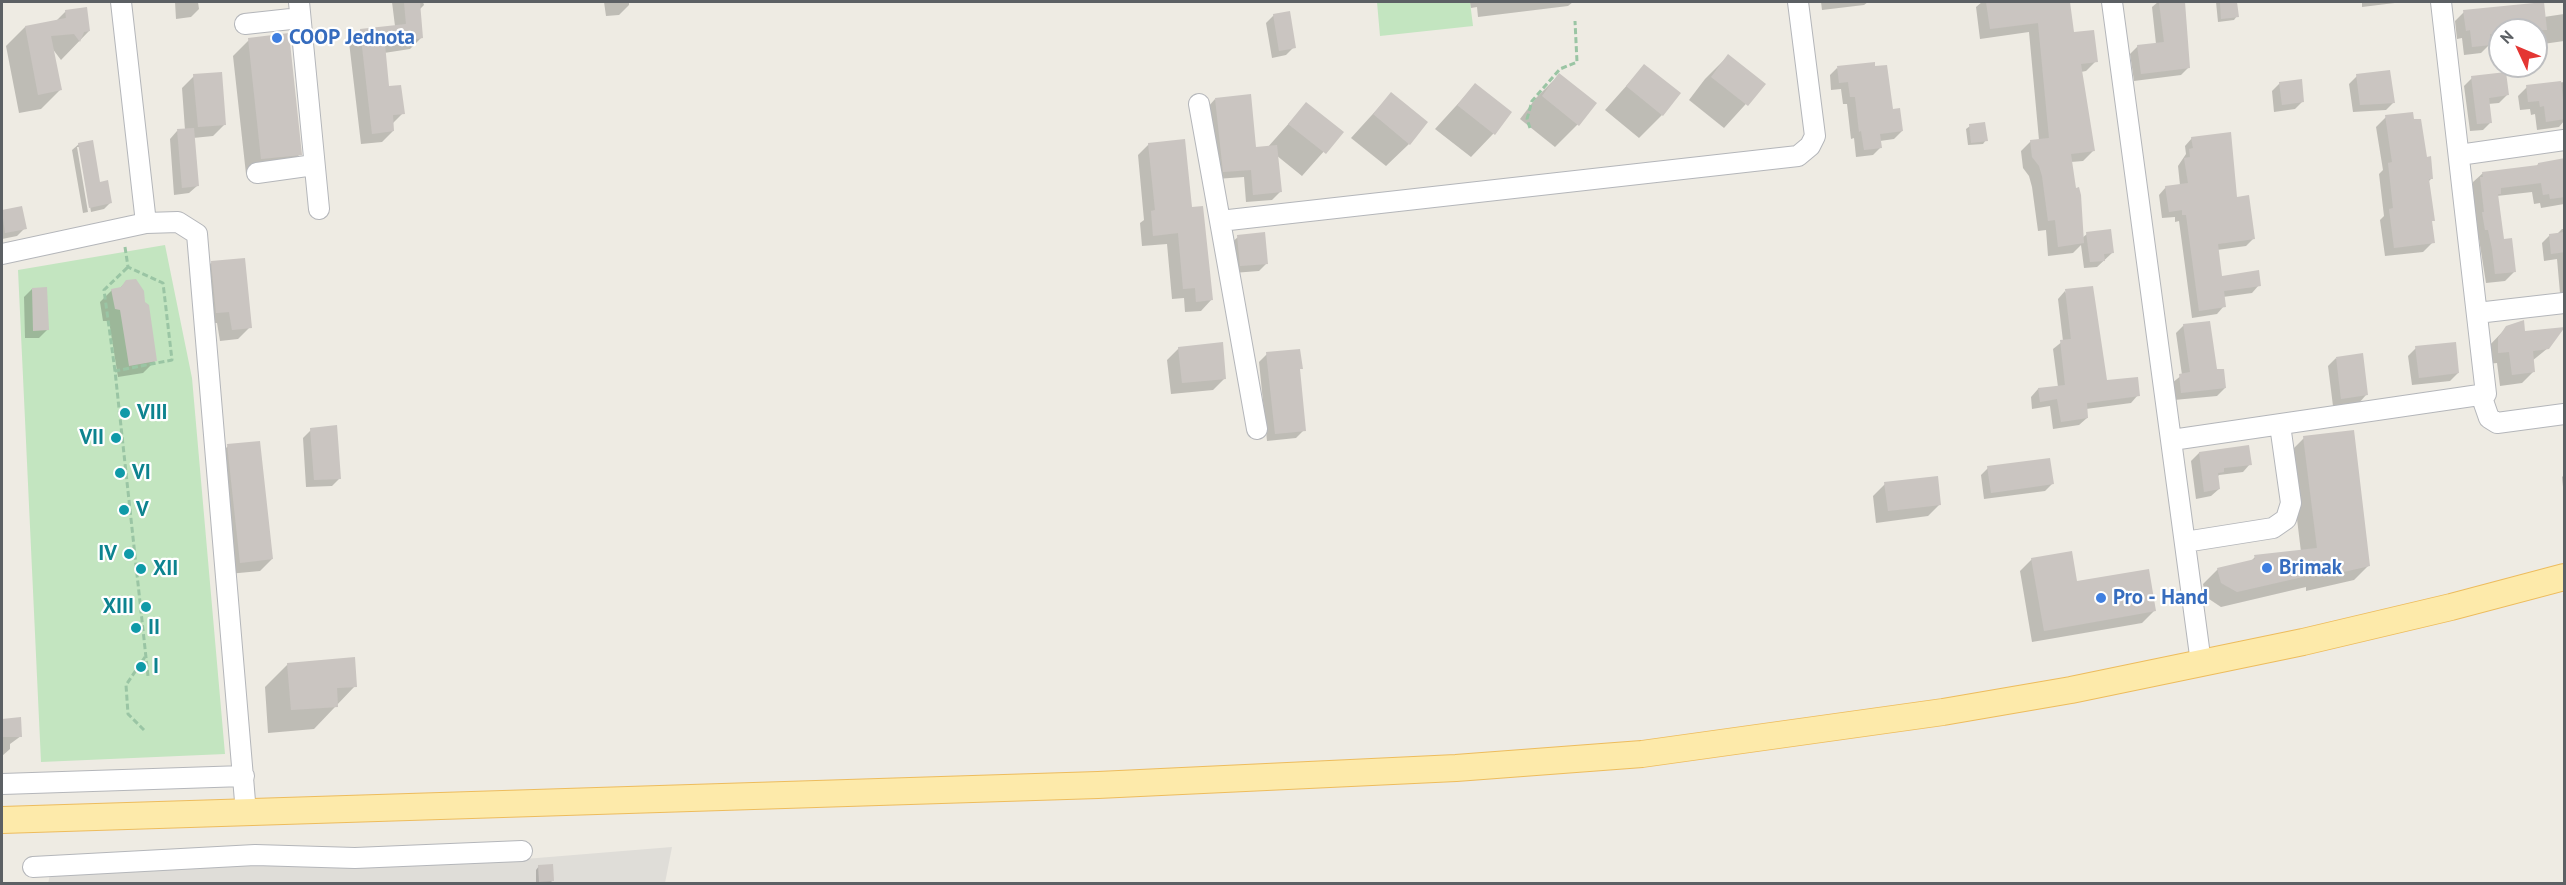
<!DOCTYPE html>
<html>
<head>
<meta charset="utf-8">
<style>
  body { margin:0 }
  #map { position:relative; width:2566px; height:885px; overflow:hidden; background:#eeebe3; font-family:"PT Sans",sans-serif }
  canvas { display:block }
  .frame { position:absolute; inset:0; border:3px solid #5c6064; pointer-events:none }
  .north { position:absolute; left:2488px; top:18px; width:60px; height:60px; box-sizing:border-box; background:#fff; border:2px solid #bebfc1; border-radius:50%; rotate:314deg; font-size:16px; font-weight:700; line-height:24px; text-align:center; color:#5c6064 }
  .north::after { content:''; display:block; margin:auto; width:21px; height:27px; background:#e43633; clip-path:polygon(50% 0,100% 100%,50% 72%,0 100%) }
</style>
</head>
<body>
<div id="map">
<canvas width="2566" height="885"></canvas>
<div class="frame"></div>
<div class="north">N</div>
</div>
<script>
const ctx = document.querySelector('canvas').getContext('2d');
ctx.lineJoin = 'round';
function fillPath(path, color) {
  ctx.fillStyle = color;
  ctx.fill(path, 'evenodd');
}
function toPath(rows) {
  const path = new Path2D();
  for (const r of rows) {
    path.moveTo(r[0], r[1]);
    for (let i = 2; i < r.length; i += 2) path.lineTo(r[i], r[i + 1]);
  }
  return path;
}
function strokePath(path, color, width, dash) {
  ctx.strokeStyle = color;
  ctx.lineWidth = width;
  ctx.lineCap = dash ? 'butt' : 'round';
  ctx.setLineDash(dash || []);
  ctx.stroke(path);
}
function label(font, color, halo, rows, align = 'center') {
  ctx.font = font + ' "PT Sans",sans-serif';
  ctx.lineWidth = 4.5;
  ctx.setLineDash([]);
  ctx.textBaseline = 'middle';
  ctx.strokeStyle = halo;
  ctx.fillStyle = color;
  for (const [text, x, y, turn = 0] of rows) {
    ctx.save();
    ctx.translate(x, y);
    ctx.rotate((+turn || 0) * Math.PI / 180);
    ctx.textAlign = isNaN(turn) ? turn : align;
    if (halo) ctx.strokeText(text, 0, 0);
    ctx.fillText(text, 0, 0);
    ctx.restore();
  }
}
fillPath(toPath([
  [672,847,665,883,48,884,50,874,369,860,488,862]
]), '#dfddd8');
fillPath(toPath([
  [1377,2,1470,2,1473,26,1380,36],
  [165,245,192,378,225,754,41,762,18,270]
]), '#c3e5c0');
fillPath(toPath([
  [175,2,198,2,199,9,191,17,176,19],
  [392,2,423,2,424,5,419,10,421,38,410,49,384,53,388,88,403,113,392,124,393,131,382,142,361,144,349,42,360,31,395,26],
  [604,2,629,2,629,5,619,15,606,16],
  [1470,2,1573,2,1568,6,1478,17,1477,7,1471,8],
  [1821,2,1868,2,1864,5,1822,10],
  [1982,2,2069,2,2073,34,2096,61,2086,71,2081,72,2093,151,2083,161,2071,162,2082,238,2087,234,2112,253,2097,267,2084,268,2081,245,2073,253,2048,256,2046,230,2038,231,2032,187,2029,176,2023,168,2021,151,2031,141,2039,140,2029,32,1980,39,1976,7],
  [2158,2,2183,2,2189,67,2181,75,2134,81,2130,54,2138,46,2156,44,2152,7],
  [2216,2,2235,2,2237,16,2234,20,2218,22],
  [2362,2,2403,2,2362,7],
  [66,11,89,31,61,60,52,48,60,90,41,109,19,113,6,46,25,27,56,21],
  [2464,12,2544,17,2564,14,2564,41,2536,45,2536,30,2500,30,2500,40,2489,41,2490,44,2481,53,2464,55,2462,38,2457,39,2455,21],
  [1274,15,1294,47,1286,55,1272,58,1266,23],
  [249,40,300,154,284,170,246,174,233,56],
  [1728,56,1764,84,1724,128,1689,100,1705,79],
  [1644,66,1662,115,1639,138,1605,110],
  [1837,68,1891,111,1902,131,1894,139,1880,141,1881,147,1873,155,1856,157,1854,138,1851,139,1847,104,1843,104,1841,89,1831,90,1830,75],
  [1559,75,1578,124,1555,147,1520,119,1536,98],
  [194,76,225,124,213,136,193,138,197,186,189,193,174,195,170,139,177,131,185,130,182,88],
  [2357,76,2394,102,2386,110,2353,112,2349,84],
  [2472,78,2507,95,2499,103,2488,104,2491,122,2483,130,2470,131,2464,86],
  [2564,82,2564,121,2559,127,2537,130,2535,114,2531,115,2530,109,2520,110,2518,96,2527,87],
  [2280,83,2303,101,2295,109,2274,112,2272,91],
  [1475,85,1510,113,1493,134,1471,157,1435,129],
  [1391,94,1409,144,1386,166,1351,138],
  [1215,99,1255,149,1267,148,1306,104,1341,132,1302,176,1276,155,1280,192,1272,200,1246,202,1244,177,1216,179,1208,107],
  [2386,117,2426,158,2432,178,2428,182,2433,220,2431,223,2433,242,2423,252,2385,256,2380,220,2384,216,2379,174,2383,170,2376,127],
  [1970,126,1986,140,1983,144,1968,145,1966,129],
  [2192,138,2236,198,2253,239,2246,246,2217,250,2220,278,2259,285,2252,293,2223,297,2224,306,2217,314,2192,318,2179,221,2175,222,2175,217,2162,218,2159,195,2166,187,2180,185,2178,166,2186,154,2185,146],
  [92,142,99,184,106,182,110,203,104,209,91,212,80,147,77,147,88,212,83,213,72,150,79,144],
  [1149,144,1191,208,1212,299,1201,311,1185,312,1184,298,1172,299,1167,244,1142,246,1140,223,1144,220,1138,155],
  [2564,160,2564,204,2541,208,2540,203,2534,204,2532,192,2497,196,2502,240,2515,271,2505,281,2486,283,2479,239,2476,239,2472,188,2473,182,2483,173,2536,167,2538,164],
  [21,207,25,228,17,236,2,239,2,211],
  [2562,229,2564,229,2564,293,2560,293,2557,259,2544,261,2542,243,2550,235,2556,235],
  [1238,237,1267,263,1259,271,1233,273,1230,244],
  [212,262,250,327,238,339,220,341,217,323,204,324,200,274],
  [126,282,155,361,143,373,118,377,109,321,103,321,100,302,112,290,119,289],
  [32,289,47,330,39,338,25,338,24,297],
  [2065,291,2106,382,2138,395,2131,403,2086,409,2087,418,2079,425,2053,429,2050,406,2032,409,2031,397,2038,389,2058,387,2053,349,2063,341,2058,299],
  [2184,325,2225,388,2217,396,2174,400,2172,383,2182,375,2176,333],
  [2506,328,2524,333,2548,348,2532,361,2534,371,2522,383,2500,386,2497,363,2487,364,2488,347],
  [1179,348,1225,378,1213,390,1171,394,1167,360],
  [2416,348,2458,373,2450,381,2412,385,2408,356],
  [1267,354,1301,368,1298,371,1304,430,1296,438,1267,441,1259,362],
  [2336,358,2366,395,2359,403,2333,406,2328,366],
  [311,430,340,478,332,486,306,487,303,438],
  [2304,438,2369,565,2354,580,2306,591,2306,587,2221,607,2206,597,2203,584,2218,569,2250,562,2255,557,2301,552,2289,453],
  [228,446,272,559,260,571,228,574,216,458],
  [2199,453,2250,464,2243,472,2219,475,2217,477,2219,489,2211,496,2196,499,2191,461],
  [1988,468,2052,484,2045,491,1984,499,1981,475],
  [2564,475,2564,497,2562,477],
  [1885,484,1940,504,1928,516,1876,523,1873,496],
  [2032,559,2076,583,2154,611,2142,623,2032,642,2020,571],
  [288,664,355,686,314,729,268,733,265,687],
  [20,719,21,736,10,744,10,749,2,756,2,720],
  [539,866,552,881,549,884,536,884,536,870]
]), '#0003');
fillPath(toPath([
  [404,2,420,2,423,38,385,44,389,86,401,85,405,114,393,115,394,131,372,134,360,29,406,24],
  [1986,2,2070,2,2074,32,2094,30,2098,62,2081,64,2095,151,2071,154,2076,188,2079,187,2081,195,2084,243,2058,247,2055,220,2048,221,2042,176,2039,166,2032,157,2030,140,2049,138,2038,23,1990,29],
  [2159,2,2185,2,2190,68,2141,74,2137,45,2164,42],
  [2220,2,2237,2,2239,17,2221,19],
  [2544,2,2547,30,2495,30,2495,34,2490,34,2491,45,2472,47,2470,30,2466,31,2463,10],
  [87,7,90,31,84,32,80,42,74,34,51,36,62,90,38,95,25,26,66,18,65,10],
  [1290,11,1296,48,1279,51,1273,14],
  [289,33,302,155,261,159,248,38],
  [1728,54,1766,84,1748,106,1711,77],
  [1875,62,1875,66,1887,65,1893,109,1900,108,1903,131,1880,134,1882,148,1864,150,1861,131,1859,132,1855,97,1850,97,1848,82,1839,83,1837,66],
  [1644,64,1681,93,1663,116,1626,86],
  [2390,70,2395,103,2360,105,2356,74],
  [222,72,226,125,198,127,193,74],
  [2506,72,2509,95,2489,98,2492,123,2477,124,2471,76],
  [1559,73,1597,103,1579,126,1542,96],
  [2302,79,2304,102,2282,105,2279,82],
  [2561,81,2565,119,2546,122,2544,106,2540,107,2539,101,2528,102,2526,85],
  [1475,83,1512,112,1495,135,1457,105],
  [1391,92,1428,122,1410,145,1373,114],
  [1251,94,1256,147,1277,145,1282,192,1253,195,1251,170,1223,172,1215,98],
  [1306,102,1344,132,1326,154,1288,124],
  [2413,112,2414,119,2421,119,2427,157,2431,156,2433,179,2429,179,2435,221,2432,221,2435,243,2394,248,2389,209,2393,208,2388,163,2392,162,2385,115],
  [1985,122,1988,141,1971,143,1969,124],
  [194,128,199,186,182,188,177,129],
  [2231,132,2237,197,2249,195,2255,239,2218,244,2222,276,2259,270,2261,286,2224,291,2226,307,2199,311,2186,215,2182,215,2182,210,2169,212,2165,186,2188,183,2184,158,2190,157,2189,149,2193,148,2191,137],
  [1185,139,1192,207,1203,206,1213,300,1196,302,1195,288,1183,289,1178,233,1153,236,1151,211,1155,210,1148,143],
  [93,140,100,182,108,180,112,203,89,208,78,143],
  [2565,158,2565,197,2550,199,2549,194,2543,195,2541,183,2501,188,2501,194,2498,194,2504,239,2512,238,2516,272,2495,274,2492,249,2488,230,2485,230,2482,212,2484,212,2480,177,2483,177,2482,172,2538,165,2538,163],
  [22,206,27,229,5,233,2,210],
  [2111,229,2114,253,2104,254,2105,261,2090,262,2086,232],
  [1265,232,1268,264,1240,266,1237,235],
  [2565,232,2565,252,2551,254,2549,234],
  [245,258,252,328,232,330,229,312,216,313,211,261],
  [136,279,144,291,145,302,149,305,157,361,129,366,120,310,115,309,111,289,121,287,126,280],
  [2093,286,2107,380,2138,377,2140,396,2087,403,2088,418,2061,422,2057,399,2040,402,2038,388,2065,385,2060,340,2071,339,2065,289],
  [47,287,49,330,33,331,32,288],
  [2524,320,2525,331,2565,327,2549,349,2533,351,2535,372,2512,375,2509,352,2498,353,2498,338,2506,326],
  [2210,321,2217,369,2224,369,2226,388,2181,393,2179,374,2190,372,2183,324],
  [1223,342,1226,379,1182,383,1178,347],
  [2456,342,2459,373,2419,378,2415,346],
  [1300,349,1303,369,1300,369,1306,431,1275,434,1266,352],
  [2363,353,2368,395,2341,399,2336,357],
  [337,425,341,479,314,480,310,428],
  [2354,430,2370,566,2321,577,2320,573,2237,592,2221,583,2217,568,2255,559,2254,555,2317,548,2303,436],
  [260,441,273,559,240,563,227,444],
  [2249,445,2252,465,2224,468,2224,472,2218,473,2220,489,2204,492,2199,452],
  [2050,458,2054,484,1991,493,1987,466],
  [1938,476,1941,505,1888,511,1884,482],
  [2072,551,2077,581,2149,569,2156,611,2044,631,2031,558],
  [355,657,357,687,337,688,338,707,291,710,287,663],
  [21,717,22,737,2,737,2,719],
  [553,864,554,881,539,882,538,865]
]), '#cac5c1');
const minor = toPath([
  [121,2,146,223],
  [299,2,319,209],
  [2112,2,2201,663],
  [245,24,300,18],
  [1199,104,1220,221],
  [2459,155,2564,140],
  [257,173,314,165],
  [2,254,146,223,178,222,197,234,246,813],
  [2477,313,2564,303],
  [2481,395,2489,418,2497,423,2564,414],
  [1257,429,1220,221,1798,156,1810,146,1815,136,1798,2],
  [2172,440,2486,394,2441,2],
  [2185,542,2273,528,2286,519,2291,503,2280,425],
  [2,784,244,776],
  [33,867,255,855,355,858,522,851]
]);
const major = toPath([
  [2,820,1098,785,1456,768,1642,754,1943,712,2071,690,2303,642,2451,607,2564,577]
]);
strokePath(minor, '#b4b6ba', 22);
strokePath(major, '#edbc5d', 28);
strokePath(toPath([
  [1530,128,1527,119,1532,101,1560,69,1577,62,1575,21],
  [125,247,128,267,163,283,172,360,115,371,148,676],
  [115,371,104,290,128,267],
  [144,730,128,714,126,685,145,657]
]), '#9ac5a4', 3, [6, 3]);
strokePath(minor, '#fff', 20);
strokePath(major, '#fdeaaa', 26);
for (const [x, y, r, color] of [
  [277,38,6,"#3f7fe0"],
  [125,413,6,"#0f9aa8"],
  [116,438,6,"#0f9aa8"],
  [120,473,6,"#0f9aa8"],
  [124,510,6,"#0f9aa8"],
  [129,554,6,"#0f9aa8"],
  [2267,568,6,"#3f7fe0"],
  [141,569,6,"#0f9aa8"],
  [2101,598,6,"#3f7fe0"],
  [146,607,6,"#0f9aa8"],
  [136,628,6,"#0f9aa8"],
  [141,667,6,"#0f9aa8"]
]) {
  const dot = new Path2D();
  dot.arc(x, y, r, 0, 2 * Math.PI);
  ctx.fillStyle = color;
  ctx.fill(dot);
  strokePath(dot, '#fff', 2);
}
label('bold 21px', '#366cbe', '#fff', [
  ["COOP Jednota",289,38],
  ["Brimak",2279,568],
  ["Pro - Hand",2113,598]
], 'left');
label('bold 21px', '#0d838f', '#fff', [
  ["VIII",137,413],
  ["VII",104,438,"right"],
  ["VI",132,473],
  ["V",136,510],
  ["IV",117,554,"right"],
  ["XII",153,569],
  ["XIII",134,607,"right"],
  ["II",148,628],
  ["I",153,667]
], 'left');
</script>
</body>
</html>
